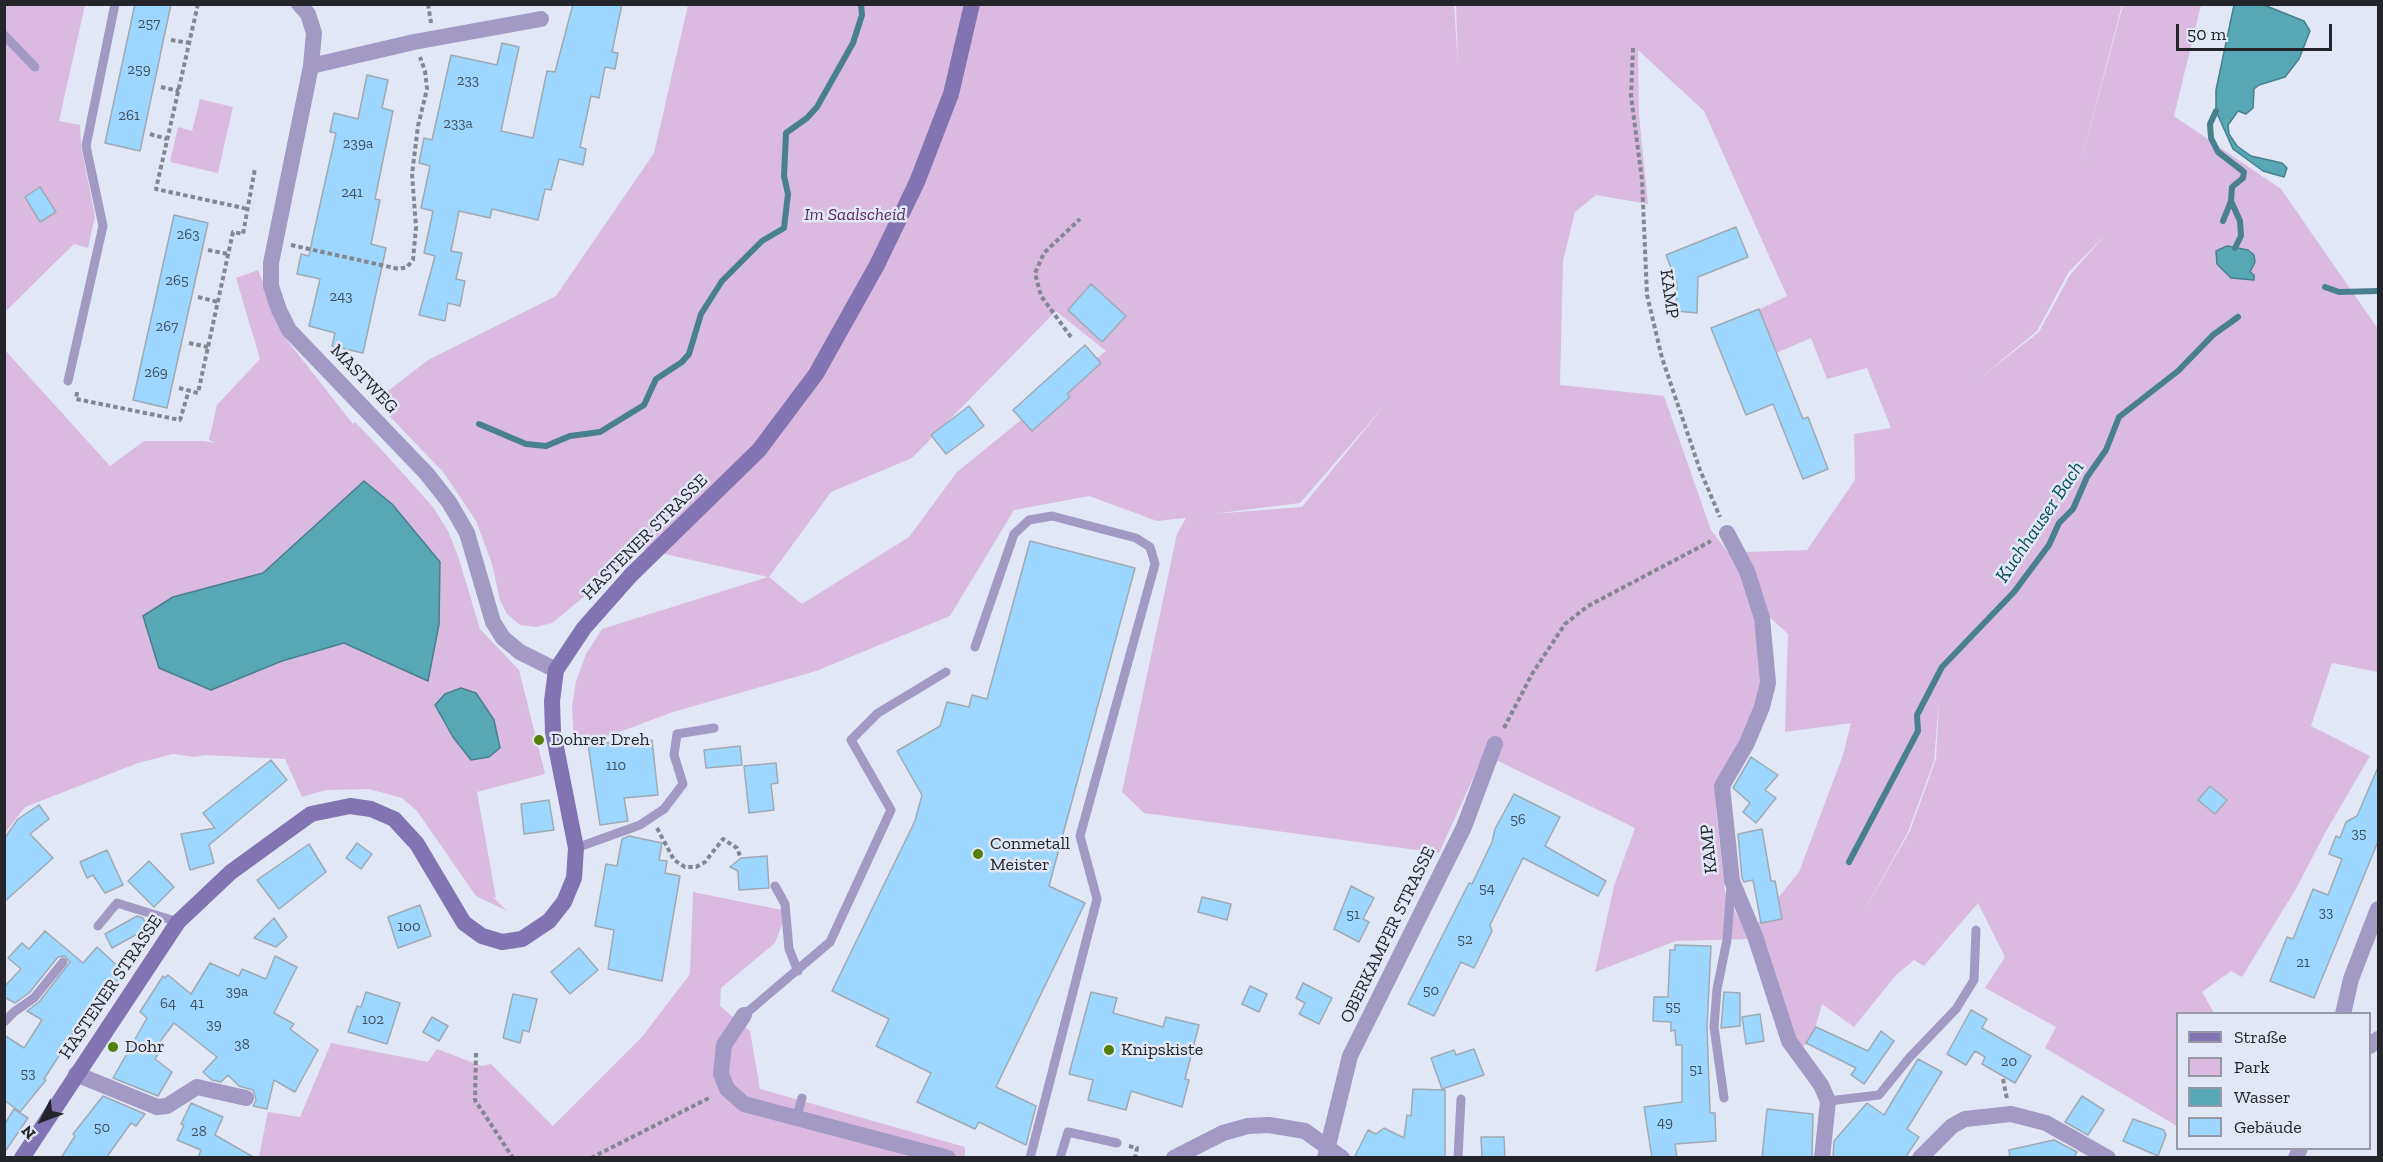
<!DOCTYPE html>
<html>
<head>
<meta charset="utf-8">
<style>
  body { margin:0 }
  #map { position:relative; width:2383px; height:1162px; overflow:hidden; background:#e2e7f5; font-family:"Zilla Slab",serif }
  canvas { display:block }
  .frame { position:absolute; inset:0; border:6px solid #23252a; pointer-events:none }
  .legend { position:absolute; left:2176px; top:1012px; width:195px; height:138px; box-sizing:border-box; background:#e2e7f5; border:2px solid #9699a4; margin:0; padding:8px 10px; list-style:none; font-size:18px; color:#23252a }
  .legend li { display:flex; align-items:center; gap:12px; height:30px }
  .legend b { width:30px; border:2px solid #9699a4 }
  .north { position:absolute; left:12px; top:1090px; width:60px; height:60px; -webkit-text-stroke:4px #e2e7f5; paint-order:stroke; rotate:228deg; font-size:16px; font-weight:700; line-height:24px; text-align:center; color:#23252a }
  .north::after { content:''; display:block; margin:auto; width:21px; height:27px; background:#23252a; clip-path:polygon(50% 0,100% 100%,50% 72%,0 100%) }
  .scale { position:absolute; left:2176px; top:24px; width:156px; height:27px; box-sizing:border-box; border:3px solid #23252a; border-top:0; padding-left:8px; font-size:18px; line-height:21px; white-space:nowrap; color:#23252a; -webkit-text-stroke:4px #e2e7f5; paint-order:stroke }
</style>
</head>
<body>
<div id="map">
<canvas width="2383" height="1162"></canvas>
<div class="frame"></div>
<ul class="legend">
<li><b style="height:8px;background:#8273b2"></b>Straße</li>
<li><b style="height:16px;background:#dabadf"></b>Park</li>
<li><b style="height:16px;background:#58a7b7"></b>Wasser</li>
<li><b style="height:16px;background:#9dd6fe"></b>Gebäude</li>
</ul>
<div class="north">N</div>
<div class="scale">50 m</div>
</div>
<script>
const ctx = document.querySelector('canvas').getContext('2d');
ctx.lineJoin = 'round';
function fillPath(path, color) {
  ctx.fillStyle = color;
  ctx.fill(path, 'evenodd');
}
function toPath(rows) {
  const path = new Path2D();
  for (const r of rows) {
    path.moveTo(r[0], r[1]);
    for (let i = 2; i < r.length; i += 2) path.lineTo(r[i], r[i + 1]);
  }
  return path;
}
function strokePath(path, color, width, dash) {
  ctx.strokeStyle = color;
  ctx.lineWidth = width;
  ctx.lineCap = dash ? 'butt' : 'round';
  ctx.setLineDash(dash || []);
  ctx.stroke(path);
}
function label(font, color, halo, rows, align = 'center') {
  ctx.font = font + ' "Zilla Slab",serif';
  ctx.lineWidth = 5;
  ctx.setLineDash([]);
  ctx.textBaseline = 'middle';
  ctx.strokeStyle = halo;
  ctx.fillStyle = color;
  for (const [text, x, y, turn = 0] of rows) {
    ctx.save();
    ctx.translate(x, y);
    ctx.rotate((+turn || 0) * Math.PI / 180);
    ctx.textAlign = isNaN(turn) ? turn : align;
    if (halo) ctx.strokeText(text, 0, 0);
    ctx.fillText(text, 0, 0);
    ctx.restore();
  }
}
fillPath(toPath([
  [5,5,85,5,59,121,80,125,81,146,95,216,88,248,74,244,5,312],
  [688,5,1454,5,1458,64,1456,5,2122,5,2078,172,2123,5,2201,5,2174,116,2281,189,2378,329,2378,672,2332,663,2311,726,2370,756,2325,833,2297,887,2242,977,2231,971,2202,992,2214,1013,2178,1014,2177,1126,2045,1048,2056,1027,1985,988,2005,957,1978,903,1924,966,1914,960,1896,975,1854,1027,1822,1004,1816,1026,1802,1049,1795,1039,1758,923,1799,872,1843,755,1851,723,1785,732,1788,634,1768,616,1745,552,1807,550,1855,480,1854,434,1891,428,1867,368,1827,379,1811,338,1776,353,1758,310,1787,296,1704,111,1638,50,1639,115,1648,204,1596,195,1575,212,1563,261,1560,385,1664,396,1711,530,1737,564,1755,601,1761,700,1717,782,1716,810,1725,892,1749,939,1676,941,1595,972,1614,886,1635,828,1484,754,1439,853,1144,813,1122,792,1177,534,1186,518,1157,521,1089,496,1014,510,950,616,816,671,673,712,587,744,574,746,572,706,576,682,586,654,602,629,768,577,642,549,552,623,536,627,520,625,507,614,500,600,492,564,476,521,444,473,375,401,428,360,556,296,654,153],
  [2106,234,2070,275,2039,332,1979,379,2037,331,2068,273],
  [1056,311,1106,351,957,472,909,537,802,604,769,577,831,492,912,458],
  [1385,405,1302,507,1212,514,1300,503],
  [1939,700,1936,759,1910,831,1861,916,1908,832,1934,761],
  [200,99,233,107,218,173,170,162,178,127,192,131],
  [258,270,286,339,353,424,355,422,380,448,433,507,448,531,458,556,480,629,519,670,545,774,477,792,496,898,492,896,507,911,476,896,417,811,402,798,369,789,326,790,302,797,285,759,205,755,194,757,173,754,138,763,25,807,5,833,4,349,110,466,144,441,204,441,215,443,209,440,217,405,260,359,236,278],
  [693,892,787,911,775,943,721,988,720,1006,750,1031,760,1089,965,1147,965,1158,259,1156,268,1112,300,1117,331,1043,428,1062,437,1049,482,1066,491,1064,553,1126,642,1037,690,974]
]), '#dabadf');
const water = toPath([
  [2234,5,2264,5,2304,21,2310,31,2299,59,2285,77,2259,85,2254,89,2253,108,2246,114,2238,111,2228,125,2229,134,2237,146,2251,156,2282,163,2287,168,2284,177,2263,171,2233,149,2216,111,2216,90,2234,5],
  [2227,246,2248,250,2254,255,2255,262,2250,272,2254,275,2254,280,2231,278,2217,264,2216,251,2227,246],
  [364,481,392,504,440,562,439,624,428,681,344,643,282,661,211,690,159,668,143,616,173,597,263,573,364,481],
  [461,688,476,693,494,720,500,748,489,757,471,760,453,737,435,705,445,694,461,688]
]);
fillPath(water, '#58a7b7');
strokePath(water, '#48808d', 1.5);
strokePath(toPath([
  [2216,111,2210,124,2211,138,2218,152,2244,172,2243,178,2232,187,2231,201,2223,221],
  [2231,201,2240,221,2241,236,2235,248],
  [2325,287,2339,292,2378,291],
  [479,424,526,444,546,446,570,436,600,432,644,405,656,379,682,362,689,354,701,314,722,281,762,241,784,228,788,194,784,176,786,133,807,118,817,107,853,43,862,15,861,4],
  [1849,862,1918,731,1917,715,1942,667,2014,592,2049,545,2059,523,2073,509,2087,477,2106,450,2119,417,2178,371,2213,335,2238,317]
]), '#48808d', 6);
const building = toPath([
  [135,4,171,4,140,151,105,143,135,4],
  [573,4,622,4,612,52,618,53,615,69,605,67,599,98,591,96,580,147,586,149,583,165,559,159,551,190,545,189,538,220,492,209,490,218,459,211,451,251,462,253,456,279,465,281,460,306,448,303,445,321,419,315,435,256,424,253,433,211,421,208,430,166,419,163,424,138,432,140,451,55,497,65,502,43,519,47,501,131,533,138,547,71,555,72,573,4],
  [367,75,388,80,382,108,393,111,375,199,380,200,371,244,386,248,363,353,332,346,335,333,309,326,320,279,297,274,301,254,309,256,313,236,336,133,330,132,334,113,358,119,367,75],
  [40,187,56,212,40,222,25,197,40,187],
  [174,215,208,223,167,408,133,400,174,215],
  [1736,227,1748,257,1698,277,1697,313,1676,311,1677,283,1666,255,1736,227],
  [1091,284,1126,316,1102,342,1068,310,1091,284],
  [1759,309,1803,419,1808,417,1828,469,1803,479,1773,404,1746,415,1711,328,1759,309],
  [1085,345,1101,363,1067,394,1070,397,1032,431,1013,410,1085,345],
  [969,406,984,426,946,454,931,435,969,406],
  [1030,541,1135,568,1049,886,1085,903,996,1087,1036,1106,1026,1145,979,1122,975,1129,917,1102,931,1073,876,1046,889,1019,832,991,915,821,922,795,897,751,940,726,947,702,969,707,972,695,987,699,1030,541],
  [652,740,658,795,624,798,628,821,600,825,588,744,652,740],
  [740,746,742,765,706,768,704,750,740,746],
  [1751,757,1778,775,1765,790,1776,798,1756,823,1743,812,1750,803,1733,788,1751,757],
  [271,760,287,780,209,845,214,863,190,870,181,834,215,828,203,813,271,760],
  [776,763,778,783,771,784,774,810,749,813,744,766,776,763],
  [2379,765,2379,839,2314,998,2270,981,2287,937,2293,939,2313,889,2328,895,2342,859,2329,854,2336,836,2340,838,2346,822,2357,816,2379,765],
  [2210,786,2227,800,2215,814,2198,800,2210,786],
  [1514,794,1560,817,1545,846,1606,881,1598,896,1523,858,1490,925,1492,931,1474,968,1461,962,1434,1016,1408,1004,1469,883,1472,884,1492,842,1495,829,1514,794],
  [549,800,554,830,524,834,521,804,549,800],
  [39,805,49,819,30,834,53,858,4,902,4,839,18,819,39,805],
  [1762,829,1771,881,1775,881,1782,919,1761,923,1753,880,1744,882,1742,878,1738,834,1762,829],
  [629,836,662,843,659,860,667,861,665,873,680,876,662,981,608,969,614,930,595,926,606,864,617,866,622,839,629,836],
  [357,843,372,854,361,869,346,858,357,843],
  [309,844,326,872,279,909,257,880,309,844],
  [107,850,123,885,105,893,93,875,87,878,80,862,107,850],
  [767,856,769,888,739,890,738,871,730,867,741,858,767,856],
  [149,861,174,887,154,907,128,881,149,861],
  [1351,886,1374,898,1363,919,1369,922,1359,942,1334,929,1351,886],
  [1202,897,1231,904,1227,920,1198,912,1202,897],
  [420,905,431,936,398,948,388,917,420,905],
  [137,916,143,918,148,928,112,948,105,934,137,916],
  [274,918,287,937,276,947,254,938,274,918],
  [45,931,83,963,97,947,125,973,112,987,110,985,89,1017,86,1014,44,1079,46,1080,20,1112,4,1100,4,1035,24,1048,42,1020,27,1011,39,1002,70,962,65,956,58,957,29,993,15,1003,4,997,4,987,21,969,8,958,22,943,29,949,45,931],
  [1675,945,1711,946,1707,1027,1710,1113,1715,1113,1716,1141,1675,1144,1677,1158,1652,1158,1644,1107,1682,1102,1682,1045,1676,1045,1675,1030,1671,1031,1671,1022,1653,1021,1654,997,1668,997,1670,950,1675,950,1675,945],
  [579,948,598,970,570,994,551,972,579,948],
  [275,956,297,967,274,1013,294,1024,290,1029,318,1050,295,1092,274,1080,267,1109,253,1106,256,1100,253,1090,239,1086,228,1075,221,1082,212,1080,203,1072,217,1057,174,1023,153,1051,158,1054,155,1059,172,1072,158,1096,113,1078,147,1018,140,1012,163,976,165,978,168,975,191,994,210,963,239,976,242,969,266,979,275,956],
  [1303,983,1332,998,1319,1024,1299,1014,1305,1003,1296,998,1303,983],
  [1250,986,1267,994,1259,1012,1242,1004,1250,986],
  [366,992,400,1003,387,1044,348,1032,357,1006,361,1007,366,992],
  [1091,992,1117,998,1113,1013,1163,1027,1166,1017,1199,1025,1185,1079,1189,1080,1182,1107,1131,1091,1126,1110,1088,1100,1093,1080,1069,1074,1091,992],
  [1724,992,1740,993,1740,1026,1721,1028,1724,992],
  [513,994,537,999,529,1032,523,1030,520,1043,503,1038,513,994],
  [1971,1010,1987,1019,1982,1028,2031,1056,2015,1083,1982,1064,1985,1057,1975,1051,1966,1065,1947,1054,1971,1010],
  [1760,1014,1764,1041,1746,1044,1742,1017,1760,1014],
  [432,1017,448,1026,439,1041,423,1032,432,1017],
  [1816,1027,1868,1051,1881,1031,1894,1041,1864,1084,1851,1075,1856,1068,1806,1043,1816,1027],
  [1474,1049,1484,1075,1442,1089,1431,1058,1454,1050,1456,1055,1474,1049],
  [1918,1059,1942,1072,1907,1129,1919,1137,1905,1158,1833,1157,1834,1141,1867,1103,1884,1115,1918,1059],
  [1413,1089,1445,1090,1445,1158,1354,1158,1368,1130,1376,1134,1384,1128,1404,1138,1407,1115,1411,1116,1413,1089],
  [103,1096,145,1114,136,1126,131,1123,106,1158,61,1158,75,1136,73,1134,103,1096],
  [2082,1096,2104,1110,2088,1135,2065,1122,2082,1096],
  [191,1103,223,1117,215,1135,255,1158,198,1158,201,1150,177,1140,184,1125,181,1124,191,1103],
  [14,1109,28,1118,4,1153,4,1125,14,1109],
  [1767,1109,1813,1114,1812,1158,1762,1158,1767,1109],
  [2133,1119,2164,1130,2166,1135,2158,1156,2123,1141,2133,1119],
  [1481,1137,1504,1137,1505,1158,1482,1158,1481,1137],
  [2054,1140,2077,1152,2074,1158,2010,1158,2009,1150,2054,1140]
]);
fillPath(building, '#9dd6fe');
strokePath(building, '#9eabb4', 1.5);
strokePath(toPath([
  [198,4,156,189,248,209],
  [428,4,431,23],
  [171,40,190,43],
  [1633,48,1631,96,1642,180,1647,295,1662,358,1700,470,1720,517],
  [161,87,179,91],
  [150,134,167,139],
  [291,245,399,269,407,267,413,260,416,227,412,174,418,126,427,89,425,71,420,57],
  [208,250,228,254],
  [198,297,218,302],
  [1071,337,1041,296,1035,273,1044,253,1080,219],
  [189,343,208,347],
  [179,388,198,393,233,232,243,234,255,168],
  [77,392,76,399,180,420,189,390],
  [1504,728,1532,674,1565,624,1588,606,1711,541],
  [657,828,674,860,685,867,696,867,705,862,723,839,737,848,740,856],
  [476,1053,475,1100,513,1158],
  [2003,1079,2007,1099],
  [1129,1146,1137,1148,1135,1158],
  [591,1158,711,1097]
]), '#838790', 4, [4.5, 3]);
strokePath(toPath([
  [4,35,35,67],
  [68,381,103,226,86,146,115,4],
  [975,647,1014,534,1029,520,1052,516,1136,538,1150,547,1155,564,1080,836,1097,899,1030,1158],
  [576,848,640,825,664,809,683,784,674,755,677,734,714,728],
  [775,886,785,904,789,949,798,971],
  [98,926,117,903,178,922],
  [744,1015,830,942,891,810,851,740,878,713,946,672],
  [4,1022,14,1012,34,998,63,962],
  [1724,1098,1714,1027,1717,989,1727,940,1731,886],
  [1828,1101,1879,1095,1910,1057,1956,1009,1974,980,1976,930],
  [796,1119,802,1098],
  [1060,1158,1068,1132,1117,1143],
  [1458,1158,1461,1099]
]), '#a399c5', 9);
strokePath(toPath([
  [299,4,308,14,314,33,311,66,271,263,271,286,279,310,289,330,427,474,449,502,467,533,493,622,503,638,520,652,556,670],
  [311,66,414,42,541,19],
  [1727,533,1747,571,1762,618,1768,683,1762,707,1747,743,1722,786,1732,881,1755,936,1789,1041,1821,1085,1828,1101,1822,1158],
  [2343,1014,2351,979,2378,909],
  [744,1015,724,1045,721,1074,727,1089,744,1104,948,1158],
  [2370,1046,2378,1039],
  [76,1074,157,1107,167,1106,197,1087,246,1098],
  [1174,1158,1223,1133,1248,1126,1269,1125,1305,1131,1342,1158],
  [1325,1158,1350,1056,1464,827,1495,744],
  [1920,1158,1952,1126,1965,1119,2011,1114,2046,1123,2108,1158],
  [2296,1158,2300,1148]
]), '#a399c5', 16);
strokePath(toPath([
  [22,1158,178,922,231,872,311,814,350,806,371,809,394,819,417,844,464,923,482,936,502,942,522,939,549,921,564,902,574,878,576,848,553,732,552,701,556,670,584,628,631,575,759,450,816,374,877,265,917,182,951,94,972,4]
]), '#8273b2', 16);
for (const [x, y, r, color] of [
  [539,740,6,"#538008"],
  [978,854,6,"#538008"],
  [113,1047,6,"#538008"],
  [1109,1050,6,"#538008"]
]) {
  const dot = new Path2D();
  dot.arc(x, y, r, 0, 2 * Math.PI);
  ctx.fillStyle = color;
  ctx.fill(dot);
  strokePath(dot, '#e2e7f5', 2);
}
label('15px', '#42515f', null, [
  ["257",149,24],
  ["259",139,70],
  ["233",468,81],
  ["261",129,116],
  ["233a",458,124],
  ["239a",358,144],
  ["241",352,193],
  ["263",188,235],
  ["265",177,281],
  ["243",341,297],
  ["267",167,327],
  ["269",156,373],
  ["110",616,766],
  ["56",1518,820],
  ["35",2359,834],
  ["54",1487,889],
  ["33",2326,913],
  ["51",1353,915],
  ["100",409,927],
  ["52",1465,940],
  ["21",2303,963],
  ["50",1431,991],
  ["39a",237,992],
  ["64",168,1004],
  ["41",197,1004],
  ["55",1673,1007],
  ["102",373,1020],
  ["39",214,1025],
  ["38",242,1045],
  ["20",2009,1062],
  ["51",1696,1070],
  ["53",28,1074],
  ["49",1665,1123],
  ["50",102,1128],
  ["28",199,1132]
]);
label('italic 18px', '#5d2a64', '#e2e7f5', [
  ["Im Saalscheid",855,215]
]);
label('18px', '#23252a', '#e2e7f5', [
  ["KAMP",1669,294,82],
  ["MASTWEG",364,379,46],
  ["HASTENER STRASSE",645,537,-45],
  ["KAMP",1709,849,-96],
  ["OBERKAMPER STRASSE",1388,935,-64],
  ["HASTENER STRASSE",111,987,-56]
]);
label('18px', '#23252a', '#e2e7f5', [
  ["Dohrer Dreh",551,740],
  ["Conmetall",990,844],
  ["Meister",990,865],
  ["Dohr",125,1047],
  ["Knipskiste",1121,1050]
], 'left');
label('italic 20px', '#044e5a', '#e2e7f5', [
  ["Kuchhauser Bach",2040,522,-56]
]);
</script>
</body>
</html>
